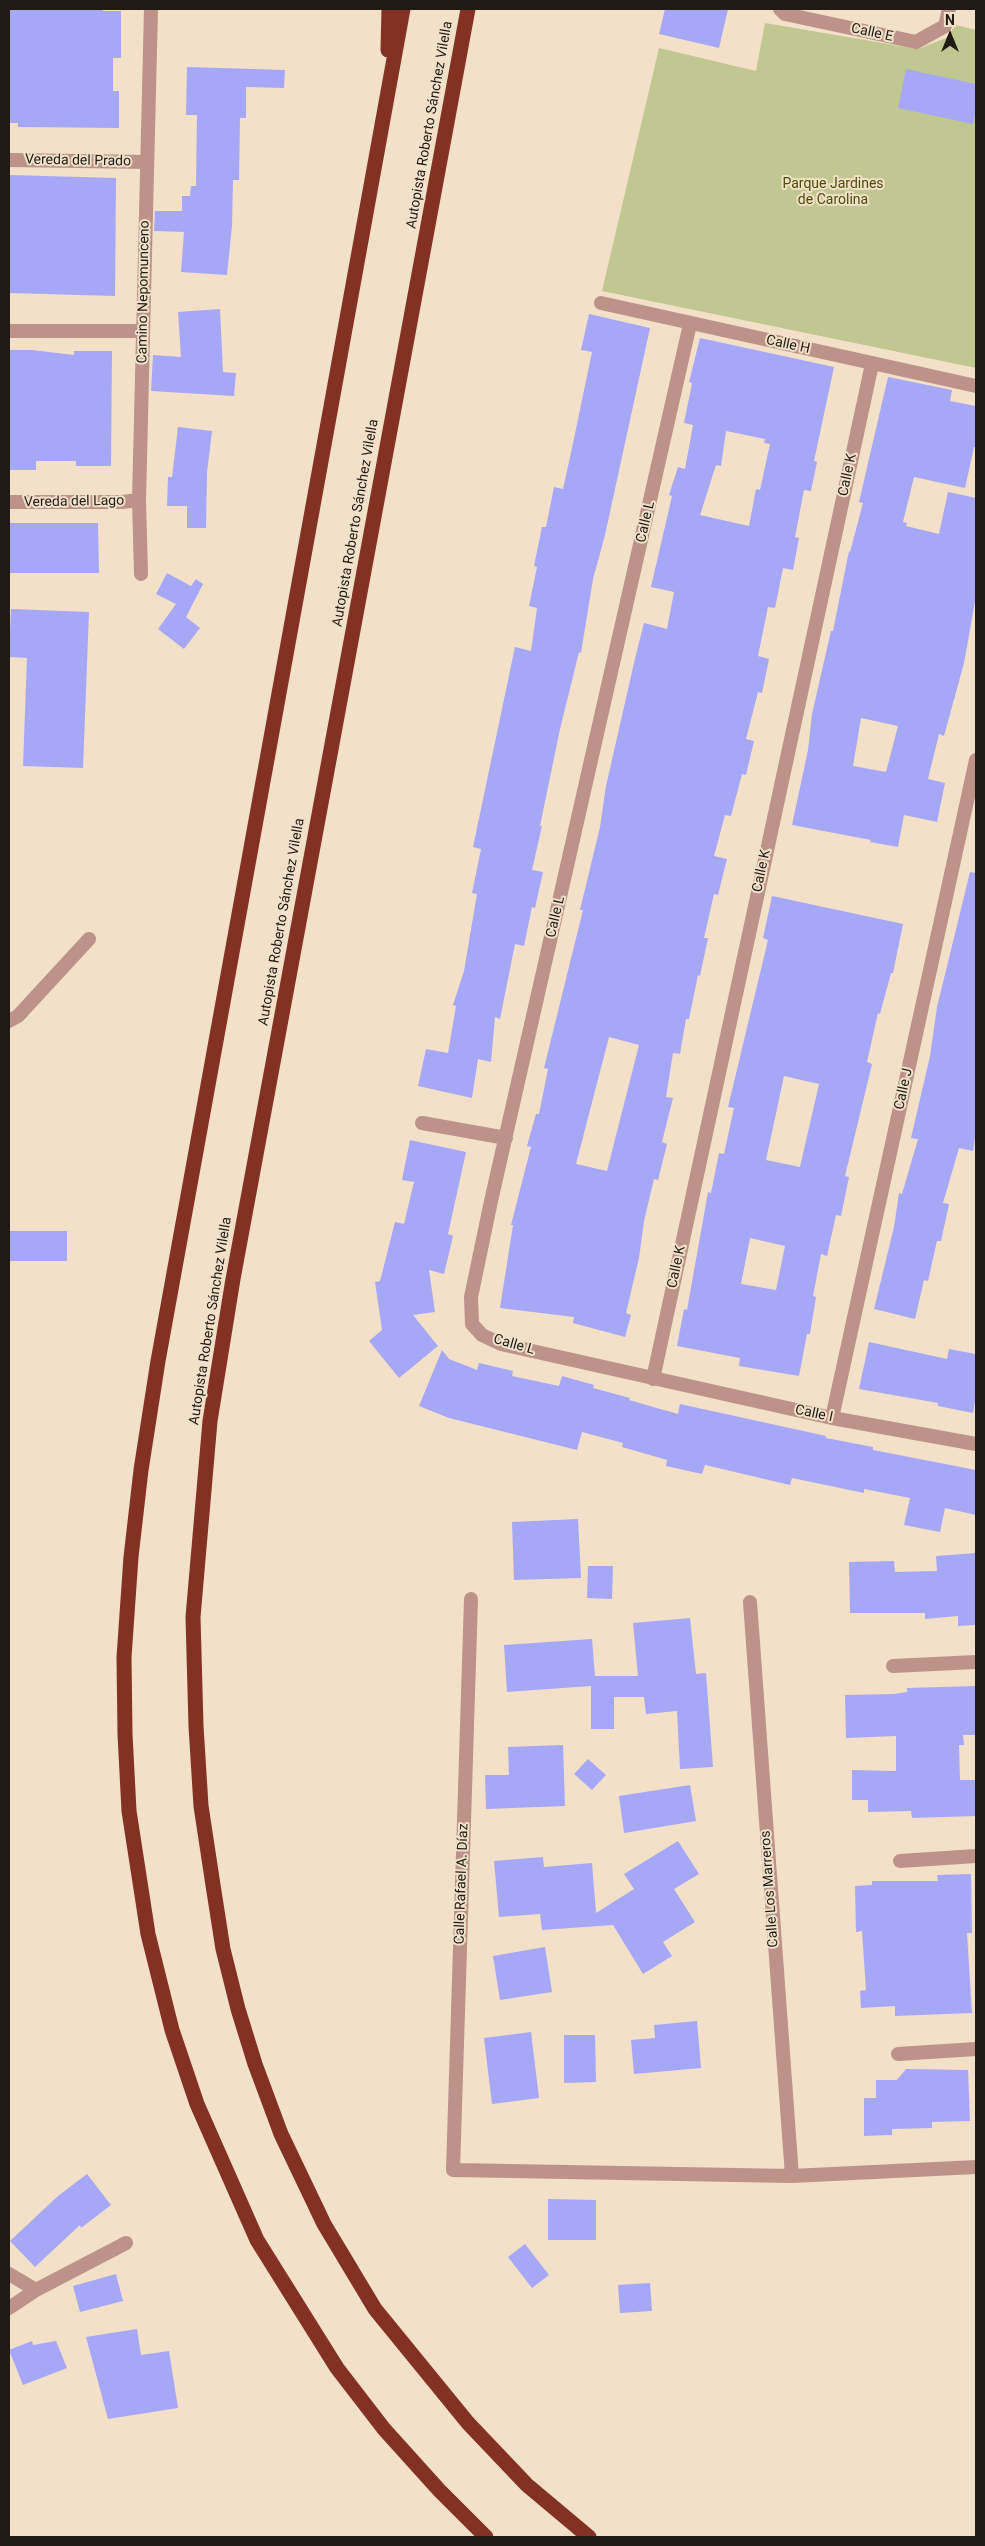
<!DOCTYPE html>
<html>
<head>
<meta charset="utf-8">
<style>
  body { margin:0 }
  #map { position:relative; width:985px; height:2546px; overflow:hidden; background:#f2e0c9; font-family:Roboto,sans-serif }
  canvas { display:block }
  .frame { position:absolute; inset:0; border:10px solid #201a12; pointer-events:none }
  .north { position:absolute; left:925px; top:10px; width:50px; height:50px; -webkit-text-stroke:4px #f2e0c9; paint-order:stroke; rotate:0deg; font-size:14px; font-weight:700; line-height:20px; text-align:center; color:#201a12 }
  .north::after { content:''; display:block; margin:auto; width:18px; height:22px; background:#201a12; clip-path:polygon(50% 0,100% 100%,50% 72%,0 100%) }
</style>
</head>
<body>
<div id="map">
<canvas width="985" height="2546"></canvas>
<div class="frame"></div>
<div class="north">N</div>
</div>
<script>
const ctx = document.querySelector('canvas').getContext('2d');
ctx.lineJoin = 'round';
function fillPath(path, color) {
  ctx.fillStyle = color;
  ctx.fill(path, 'evenodd');
}
function toPath(rows) {
  const path = new Path2D();
  for (const r of rows) {
    path.moveTo(r[0], r[1]);
    for (let i = 2; i < r.length; i += 2) path.lineTo(r[i], r[i + 1]);
  }
  return path;
}
function strokePath(path, color, width, dash) {
  ctx.strokeStyle = color;
  ctx.lineWidth = width;
  ctx.lineCap = dash ? 'butt' : 'round';
  ctx.setLineDash(dash || []);
  ctx.stroke(path);
}
function label(font, color, halo, rows, align = 'center') {
  ctx.font = font + ' Roboto,sans-serif';
  ctx.lineWidth = 4;
  ctx.setLineDash([]);
  ctx.textBaseline = 'middle';
  ctx.strokeStyle = halo;
  ctx.fillStyle = color;
  for (const [text, x, y, turn = 0] of rows) {
    ctx.save();
    ctx.translate(x, y);
    ctx.rotate((+turn || 0) * Math.PI / 180);
    ctx.textAlign = isNaN(turn) ? turn : align;
    if (halo) ctx.strokeText(text, 0, 0);
    ctx.fillText(text, 0, 0);
    ctx.restore();
  }
}
fillPath(toPath([
  [765,23,918,49,946,38,956,25,976,30,976,368,602,291,659,48,756,71]
]), '#c0c790');
fillPath(toPath([
  [9,9,103,9,103,11,121,11,121,58,113,58,113,91,119,91,119,128,18,127,18,123,9,123],
  [665,9,728,9,719,48,659,34],
  [187,67,285,70,284,88,246,87,246,118,240,118,239,180,233,180,232,226,227,275,181,272,184,232,154,231,155,211,182,211,182,196,190,196,191,186,196,186,197,115,186,115],
  [906,69,976,84,976,110,973,124,898,108],
  [9,175,116,178,115,296,9,293],
  [220,309,223,372,236,373,234,396,151,391,153,355,181,357,178,312],
  [589,314,650,328,605,535,593,579,581,653,579,652,560,729,540,826,542,826,532,870,543,872,535,908,532,907,524,946,515,944,500,1019,495,1017,491,1062,478,1059,472,1098,418,1086,426,1049,448,1053,456,1006,453,1005,464,971,477,894,472,893,481,849,473,847,515,647,531,651,537,608,529,606,537,567,534,566,542,527,546,527,554,487,563,489,572,448,592,352,581,350],
  [700,338,834,367,814,461,817,462,811,491,804,490,795,537,799,538,793,570,783,568,775,608,768,607,758,656,769,659,762,693,758,692,746,739,754,741,746,775,742,774,731,816,725,815,714,856,727,859,718,895,714,894,704,938,708,938,700,976,698,975,689,1019,686,1019,680,1054,673,1053,666,1097,673,1098,662,1142,667,1144,658,1180,654,1179,644,1221,639,1258,626,1313,631,1315,625,1337,573,1323,574,1317,500,1308,513,1225,511,1225,531,1147,527,1146,536,1114,539,1114,548,1069,544,1068,583,910,580,910,600,827,606,786,634,663,644,623,667,629,674,592,651,587,672,496,669,495,678,467,685,469,693,425,684,423,692,383,689,382],
  [726,431,765,439,764,443,770,444,760,490,756,489,749,526,700,515,716,465,721,466],
  [609,1037,639,1045,607,1171,576,1164],
  [9,350,32,350,74,355,74,351,112,351,111,466,76,466,76,461,36,461,36,470,9,470],
  [888,377,952,390,950,401,976,406,976,447,974,447,965,488,914,477,903,522,907,523,906,526,939,534,948,492,976,498,976,596,964,663,944,736,939,734,928,779,945,783,937,822,904,815,898,847,870,842,871,840,792,825,808,750,812,714,831,631,833,631,849,551,850,552,863,503,859,502],
  [861,718,898,726,886,772,853,766],
  [178,427,212,431,207,473,206,528,187,528,187,506,167,506,168,477,172,477],
  [9,523,98,523,99,573,9,573],
  [167,573,191,586,196,579,203,584,186,617,200,628,184,649,158,629,176,604,156,594],
  [11,609,89,612,83,768,23,766,27,658,9,657],
  [970,872,976,873,976,1133,973,1151,959,1148,943,1203,949,1204,941,1241,937,1241,928,1281,924,1280,915,1319,874,1309,894,1227,899,1193,902,1194,918,1139,911,1138,930,1056,937,1007],
  [772,896,903,924,893,973,891,973,880,1014,878,1013,867,1062,872,1064,845,1176,849,1177,841,1216,836,1215,827,1256,821,1254,813,1296,816,1297,810,1334,807,1334,799,1376,739,1366,740,1358,677,1346,684,1309,687,1310,708,1192,711,1193,719,1153,724,1154,734,1108,728,1107,768,940,763,938],
  [784,1076,819,1084,800,1167,766,1160],
  [750,1238,785,1246,776,1290,741,1284],
  [410,1140,466,1152,448,1234,453,1236,444,1274,429,1270,435,1312,413,1315,438,1346,399,1378,369,1341,382,1330,375,1282,380,1281,395,1222,404,1224,414,1182,402,1180],
  [9,1231,67,1231,67,1261,9,1261],
  [869,1342,947,1359,949,1349,976,1354,976,1395,973,1413,938,1406,938,1403,859,1389],
  [442,1350,449,1359,477,1370,479,1363,513,1371,512,1376,559,1386,562,1376,594,1385,593,1388,630,1398,629,1400,678,1414,680,1404,826,1436,826,1438,873,1447,873,1450,976,1470,976,1515,945,1508,940,1532,904,1525,910,1498,864,1489,864,1493,792,1478,790,1485,705,1465,702,1474,666,1466,667,1460,622,1447,623,1443,582,1432,577,1450,449,1418,419,1406],
  [578,1519,581,1578,514,1580,512,1522],
  [976,1553,976,1625,958,1626,958,1616,925,1619,925,1613,850,1613,849,1562,894,1561,895,1572,937,1571,936,1556],
  [588,1566,613,1566,612,1599,587,1598],
  [690,1618,696,1674,706,1673,713,1767,680,1769,677,1711,646,1714,644,1697,614,1697,614,1729,591,1729,591,1686,507,1692,504,1645,592,1639,595,1676,638,1676,633,1623],
  [976,1686,976,1735,963,1735,964,1745,959,1745,960,1780,976,1780,976,1816,912,1818,911,1811,868,1812,868,1800,852,1800,852,1770,896,1771,896,1736,846,1738,845,1695,894,1694,907,1692,907,1688],
  [563,1745,565,1806,486,1809,485,1775,509,1775,508,1747],
  [588,1759,606,1775,592,1790,574,1774],
  [690,1785,696,1821,624,1833,619,1796],
  [678,1841,699,1874,674,1889,695,1922,663,1942,672,1956,643,1974,613,1925,542,1930,540,1914,499,1917,494,1861,543,1857,544,1867,592,1863,596,1913,634,1889,624,1874],
  [971,1874,972,1933,967,1933,972,2013,895,2016,895,2006,861,2008,860,1991,866,1990,862,1931,856,1932,855,1886,872,1885,872,1881,938,1881,937,1875],
  [545,1947,552,1992,500,2000,493,1956],
  [697,2021,701,2068,634,2074,631,2040,655,2038,654,2025],
  [531,2032,539,2098,492,2104,484,2038],
  [564,2035,595,2035,596,2082,564,2083],
  [906,2069,968,2070,970,2121,932,2122,932,2128,892,2129,892,2135,864,2136,864,2098,876,2098,876,2080,897,2080],
  [87,2174,111,2205,81,2228,80,2225,35,2267,10,2241,58,2196],
  [548,2199,596,2200,596,2240,548,2240],
  [525,2244,549,2275,532,2288,508,2257],
  [116,2274,123,2301,80,2312,73,2286],
  [650,2283,652,2311,620,2313,618,2285],
  [137,2329,141,2355,169,2351,178,2408,108,2419,86,2337],
  [32,2341,33,2345,56,2341,67,2368,23,2385,9,2350]
]), '#a7a7f8');
strokePath(toPath([
  [780,9,785,14,916,42,945,26,949,9],
  [9,160,147,162],
  [601,303,976,386],
  [690,324,491,1201,471,1297,472,1324,482,1335,501,1344,832,1418,976,1444],
  [9,331,143,331],
  [9,502,122,502,139,500],
  [141,574,139,500,151,9],
  [9,1021,18,1016,89,939],
  [422,1123,506,1138],
  [653,1379,872,364],
  [832,1418,976,760],
  [471,1599,453,2170,792,2176,976,2167],
  [750,1602,792,2176],
  [893,1666,976,1662],
  [900,1861,976,1856],
  [898,2054,976,2049],
  [9,2274,36,2290],
  [9,2308,36,2290,126,2243]
]), '#bc9289', 14);
strokePath(toPath([
  [403,9,158,1361,141,1470,131,1557,124,1657,125,1734,129,1811,148,1934,172,2030,197,2104,257,2240,337,2368,384,2429,439,2490,486,2537],
  [468,9,233,1279,210,1421,193,1617,196,1726,201,1806,213,1885,223,1949,238,2009,255,2064,281,2134,324,2224,375,2309,468,2423,527,2485,589,2537],
  [388,50,389,9]
]), '#833123', 15);
label('14px', '#201a12', '#f2e0c9', [
  ["Calle E",872,33,12],
  ["Autopista Roberto Sánchez Vilella",430,125,-80],
  ["Vereda del Prado",78,161,1],
  ["Camino Nepomunceno",144,292,-89],
  ["Calle H",788,345,12],
  ["Calle K",848,475,-78],
  ["Vereda del Lago",74,502,-1],
  ["Calle L",646,522,-77],
  ["Autopista Roberto Sánchez Vilella",356,523,-80],
  ["Calle K",762,871,-78],
  ["Calle L",556,917,-77],
  ["Autopista Roberto Sánchez Vilella",282,922,-80],
  ["Calle J",904,1089,-78],
  ["Calle K",677,1267,-78],
  ["Autopista Roberto Sánchez Vilella",211,1321,-81],
  ["Calle L",514,1345,16],
  ["Calle I",814,1414,12],
  ["Calle Rafael A. Díaz",462,1884,-88],
  ["Calle Los Marreros",770,1889,-94]
]);
label('14px', '#484d04', '#f2e0c9', [
  ["Parque Jardines",833,184],
  ["de Carolina",833,200]
]);
</script>
</body>
</html>
